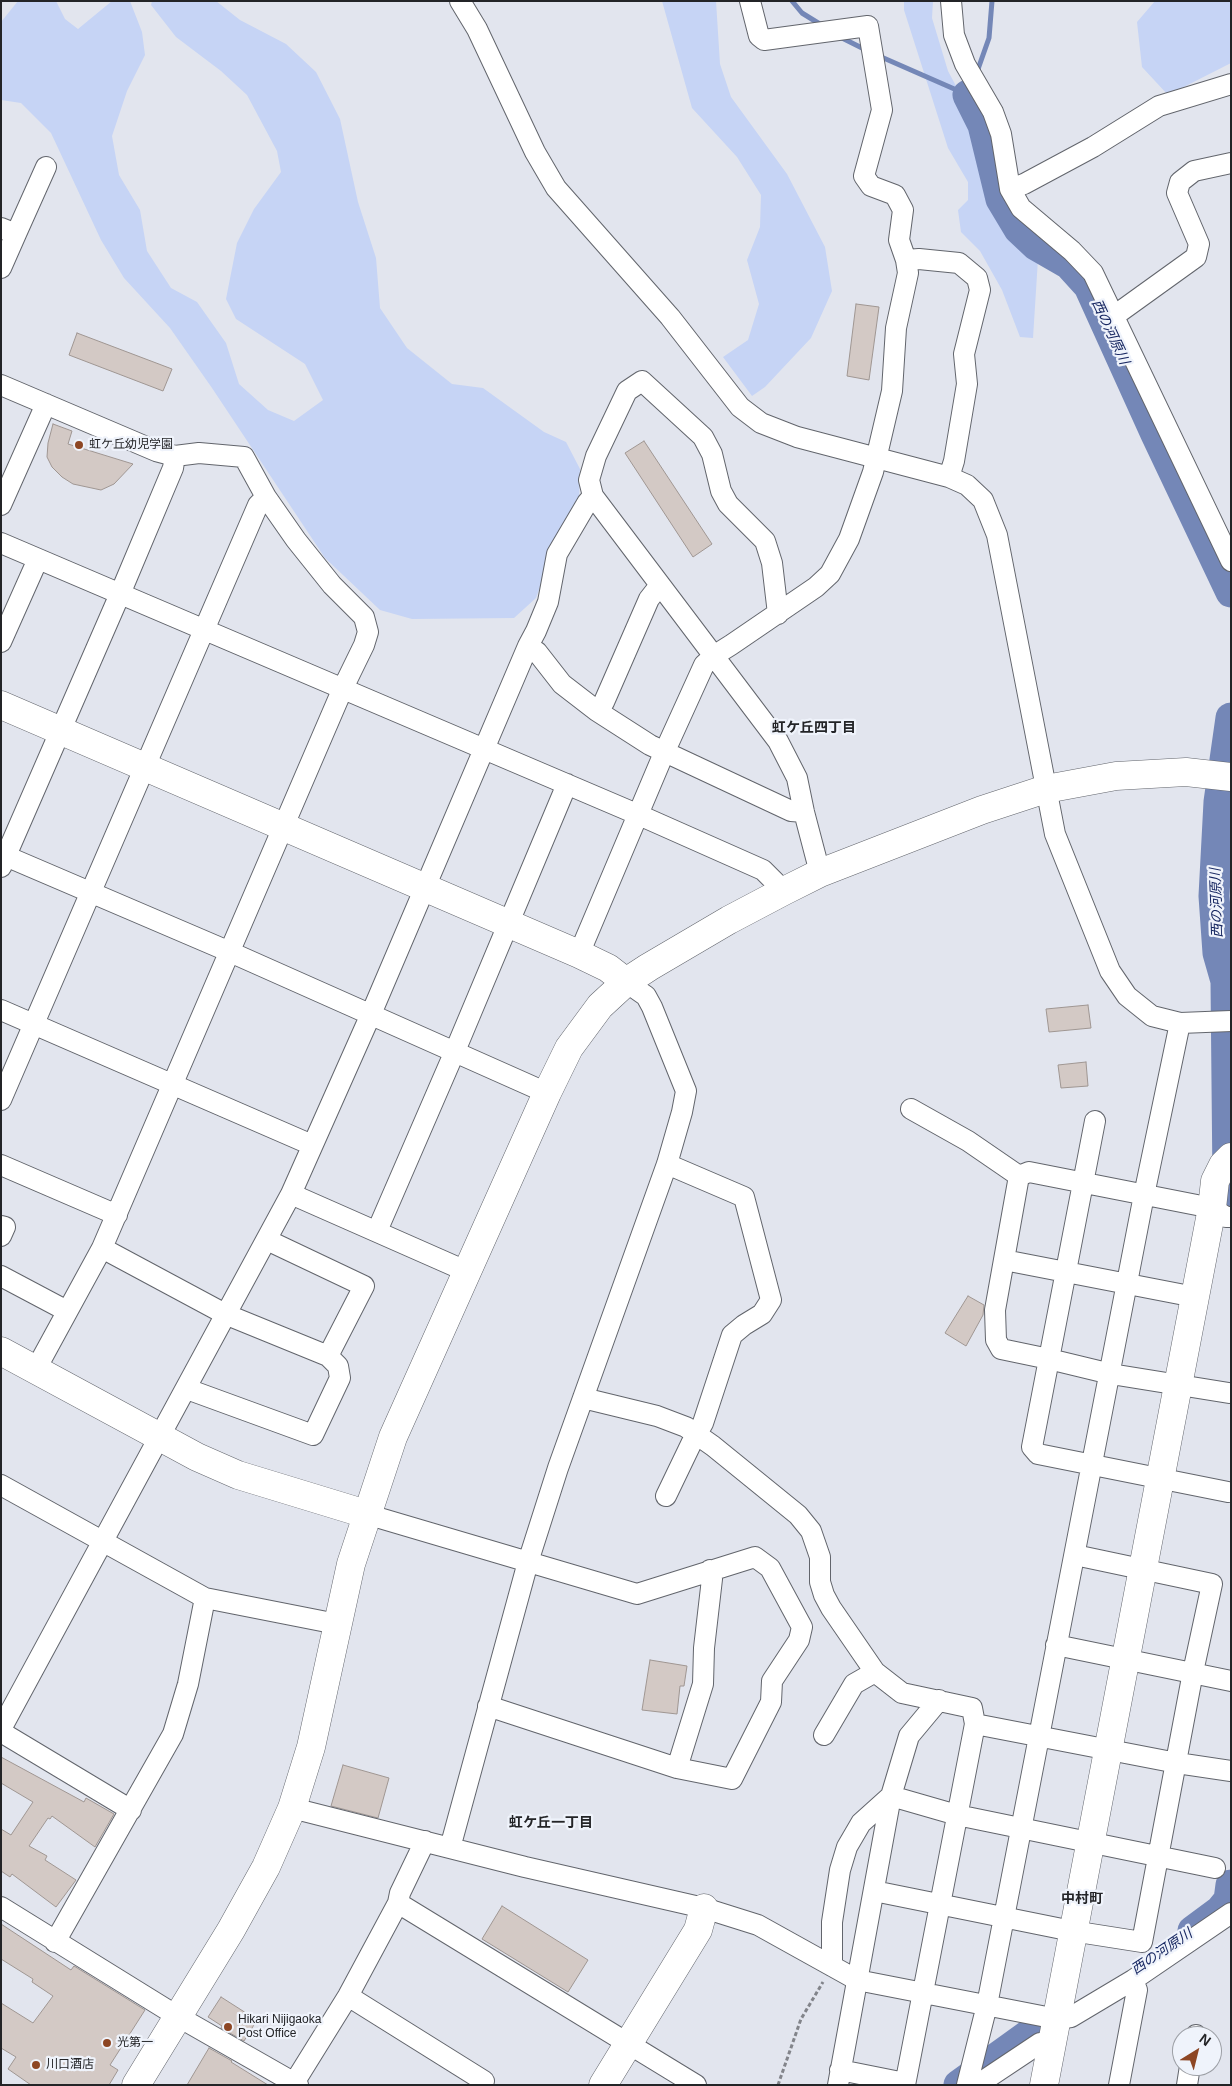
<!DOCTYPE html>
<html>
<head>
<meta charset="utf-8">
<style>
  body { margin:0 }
  #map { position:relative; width:1232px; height:2086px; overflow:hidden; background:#e2e5ee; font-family:Arial,sans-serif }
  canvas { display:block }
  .frame { position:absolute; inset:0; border:2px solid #232427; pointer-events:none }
  .north { position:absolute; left:1172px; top:2026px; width:50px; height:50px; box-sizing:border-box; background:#eff3fb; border:1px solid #9da0a6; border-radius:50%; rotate:36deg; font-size:14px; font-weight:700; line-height:20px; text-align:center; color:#232427 }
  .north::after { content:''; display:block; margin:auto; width:18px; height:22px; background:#8d4624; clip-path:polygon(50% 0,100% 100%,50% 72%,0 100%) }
</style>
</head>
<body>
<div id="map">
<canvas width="1232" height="2086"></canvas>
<div class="frame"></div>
<div class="north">N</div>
</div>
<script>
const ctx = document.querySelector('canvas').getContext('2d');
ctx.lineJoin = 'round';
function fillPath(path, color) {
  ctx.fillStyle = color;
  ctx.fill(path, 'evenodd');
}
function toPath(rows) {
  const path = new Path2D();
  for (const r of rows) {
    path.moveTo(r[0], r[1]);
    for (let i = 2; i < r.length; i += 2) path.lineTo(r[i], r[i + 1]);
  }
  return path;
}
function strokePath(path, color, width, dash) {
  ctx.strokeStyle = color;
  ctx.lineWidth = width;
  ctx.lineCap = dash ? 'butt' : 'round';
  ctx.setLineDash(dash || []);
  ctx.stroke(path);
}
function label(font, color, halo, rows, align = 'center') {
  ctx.font = font + ' Arial,"Noto Sans JP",sans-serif';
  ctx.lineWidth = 4.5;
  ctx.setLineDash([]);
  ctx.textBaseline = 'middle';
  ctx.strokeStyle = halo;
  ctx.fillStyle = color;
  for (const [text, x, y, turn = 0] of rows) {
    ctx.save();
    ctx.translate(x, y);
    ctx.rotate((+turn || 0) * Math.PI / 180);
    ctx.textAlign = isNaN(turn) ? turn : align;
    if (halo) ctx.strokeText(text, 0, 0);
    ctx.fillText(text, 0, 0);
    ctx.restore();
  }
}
fillPath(toPath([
  [18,1,56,1,65,19,78,29,112,1,130,1,142,32,145,55,127,91,112,136,119,175,140,210,147,251,171,288,197,302,226,343,239,384,268,410,294,421,323,400,305,364,236,319,226,299,237,243,254,209,281,172,277,151,247,95,221,71,176,37,151,5,152,1,216,1,240,20,286,44,316,72,340,119,358,202,376,258,380,308,407,348,452,384,483,388,544,432,566,442,580,469,579,504,553,550,536,598,514,618,412,619,380,610,325,558,212,388,170,328,124,278,101,240,51,133,21,103,1,100,1,22],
  [662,1,716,1,720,64,731,97,787,174,825,247,832,291,811,338,765,387,752,396,723,357,748,340,759,304,747,260,760,227,761,195,737,157,692,108],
  [904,1,933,1,932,18,948,71,971,114,984,142,998,198,1038,259,1033,338,1020,337,1002,290,980,251,961,232,958,210,968,200,968,182,948,148,904,10],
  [1155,1,1231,1,1231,63,1168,95,1142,67,1137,22]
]), '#c6d4f5');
strokePath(toPath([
  [792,1,802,13,823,26],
  [838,36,866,50],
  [879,56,968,95,971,87],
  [977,72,989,38,992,1],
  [1226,981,1231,976]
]), '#7487b7', 5);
strokePath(toPath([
  [968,95,983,125,1001,199,1019,229,1036,245,1069,264,1089,286,1156,434,1231,592],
  [1231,718,1219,802,1214,896,1218,953,1226,981,1228,1184,1231,1208],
  [1193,1931,1220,1911,1229,1900,1231,1885],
  [959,2085,1034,2031]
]), '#7487b7', 31);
const building = toPath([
  [856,304,879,307,869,380,847,376,856,304],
  [77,333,172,369,163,391,69,355,77,333],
  [53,424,72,431,68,444,133,464,114,484,101,490,73,484,62,477,52,467,47,457,48,443,53,424],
  [644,441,712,544,693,557,625,453,644,441],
  [1088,1005,1091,1028,1049,1032,1046,1009,1088,1005],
  [1086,1062,1088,1086,1061,1088,1058,1065,1086,1062],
  [968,1296,984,1305,983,1315,966,1346,945,1333,968,1296],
  [650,1660,687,1666,684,1686,680,1686,677,1714,642,1710,650,1660],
  [1,1757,84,1802,86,1798,114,1814,95,1847,52,1816,50,1819,48,1818,29,1846,47,1856,45,1860,76,1880,56,1907,12,1874,10,1877,1,1871,1,1829,11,1835,33,1802,1,1783,1,1757],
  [343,1765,389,1778,378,1818,331,1806,343,1765],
  [502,1906,588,1960,568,1992,482,1939,502,1906],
  [1,1924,71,1970,74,1966,145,2010,110,2065,118,2070,109,2085,31,2085,8,2069,16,2057,1,2048,1,2003,33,2023,53,1996,32,1982,33,1979,1,1959,1,1924],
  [221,1997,257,2020,244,2041,221,2028,222,2026,208,2017,221,1997],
  [209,2048,232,2061,231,2062,268,2085,187,2085,209,2048]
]);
fillPath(building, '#d3c9c5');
strokePath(building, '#9f9692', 1);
const street = toPath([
  [460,1,477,29,535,152,556,188,670,317,740,407,761,423,797,437,949,477,967,485,983,500,997,535,1055,834,1110,971,1127,996,1152,1016,1180,1023,1231,1021],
  [951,1,954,35,965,64,993,112,1001,134,1010,189,1021,208,1072,251,1093,273,1231,561],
  [1010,189,1024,184,1093,147,1159,106,1231,84],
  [1,228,16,234,1,268],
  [16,234,46,167],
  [906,260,919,259,959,263,977,278,980,290,964,354,967,384,954,461,949,477],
  [1114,316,1196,257,1199,244,1177,193,1180,182,1194,171,1231,163],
  [1,385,156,451,175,456,199,453,244,457,266,497,296,540,332,585,364,617,368,632,364,645,343,688,102,1248,36,1369],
  [1,505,46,404],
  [1,543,639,815,763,870,784,891],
  [778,614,772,563,765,541,728,504,721,491,712,454,703,437,642,381,627,391,596,456,589,480,593,496,778,741,797,778,804,812,820,873],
  [1,642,38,559],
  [528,646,536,631,548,602,557,554,587,503,593,496],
  [597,711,604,702,649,599,660,585],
  [1,854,230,952,547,1093],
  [1,867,120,594,173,468,175,456],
  [579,954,664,753,704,665,715,655,731,645,816,587,830,574,849,539,873,472,892,391,896,328,908,273,906,260,899,240,903,210,895,195,871,186,864,176,882,110,868,26,764,40,759,36,750,1],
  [1,1010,312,1145],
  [1,1100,258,505,266,497],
  [911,1109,968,1141,1019,1176],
  [1,1165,117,1215],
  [1019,1176,995,1310,996,1340,1001,1349,1049,1359,1095,1121],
  [1019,1176,1029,1172,1212,1208,1226,1217,1231,1217],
  [291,1194,468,1272],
  [1,1226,5,1227,1,1236],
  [377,1231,455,1051,567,784],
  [267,1240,364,1286,328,1356],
  [102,1248,225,1314,328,1356,338,1366,340,1378,313,1435,187,1389],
  [1004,1260,1195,1297],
  [1,1276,67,1311],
  [583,1398,657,1416,686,1427,713,1446,798,1515,811,1531,820,1557,820,1582,824,1595,831,1608,875,1672,902,1693,972,1708,975,1724,905,2085],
  [1,1485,205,1598,337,1624],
  [1228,1492,1038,1454,1032,1447,1049,1359,1111,1374,1229,1393],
  [666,1496,691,1444,703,1423,732,1335,744,1325,762,1314,771,1300,744,1197,667,1164],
  [366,1514,637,1594,755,1557,770,1568,802,1627,799,1640,772,1681,771,1702,732,1779,677,1768,488,1706],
  [1056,1645,1231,1681],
  [975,1724,1177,1763,1231,1771],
  [1,1729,291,1194,371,1014,528,646,537,652,562,684,597,711,650,745,791,811,804,812],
  [1,1732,131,1810],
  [824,1735,854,1684,875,1672],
  [677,1768,703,1684,704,1648,712,1579,710,1570],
  [292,1808,525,1867,704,1908,758,1925,857,1980,1057,2019,1071,2017,1133,1980,1231,1913],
  [450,1848,528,1562,558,1468,667,1164,682,1112,686,1091,652,1007,646,996,626,982],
  [874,1891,1072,1931,1142,1942,1193,1672,1212,1584,1075,1555],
  [398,1903,696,2085],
  [1,1907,177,2016,298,2085],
  [55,1942,173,1734,188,1684,205,1598],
  [832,1966,832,1922,840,1870,847,1847,861,1823,891,1796,909,1736,939,1700],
  [348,1996,484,2081,482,2085],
  [1196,2036,1196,2035],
  [840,2070,905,2083],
  [294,2083,348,1996,398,1903,400,1893,425,1841],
  [838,2085,891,1796,957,1815,1215,1868],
  [967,2085,987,2005,1144,1195,1180,1023],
  [977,2085,1040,2043,1052,2044],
  [1119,2085,1137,1990,1133,1980],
  [1187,2085,1190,2066]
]);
const secondary = toPath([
  [1,705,579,954,608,968,626,982],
  [1,1351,197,1457,238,1475,366,1514],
  [136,2085,231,1930,266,1867,292,1808,311,1747,351,1564,393,1437,547,1093,569,1048,600,1006,626,982,649,967,729,920,784,891,820,873,982,810,1046,789,1116,776,1186,772,1231,777],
  [603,2085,698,1930,704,1908],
  [1044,2085,1212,1208,1215,1181,1223,1165,1231,1157]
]);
strokePath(street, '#62656c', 22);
strokePath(secondary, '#62656c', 29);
strokePath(toPath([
  [778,2085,801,2019,823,1982]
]), '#82848a', 3, [4, 2.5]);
strokePath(street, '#fff', 20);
strokePath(secondary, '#fff', 28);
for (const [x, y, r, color] of [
  [79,445,5,"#8d4624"],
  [228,2027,5,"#8d4624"],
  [107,2043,5,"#8d4624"],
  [36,2065,5,"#8d4624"]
]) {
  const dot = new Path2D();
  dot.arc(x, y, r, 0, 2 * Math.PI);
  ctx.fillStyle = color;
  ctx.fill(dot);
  strokePath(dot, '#eff3fb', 2);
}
label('12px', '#232427', '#eff3fb', [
  ["虹ケ丘幼児学園",89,445],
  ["Hikari Nijigaoka",238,2020],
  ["Post Office",238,2034],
  ["光第一",117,2043],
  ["川口酒店",46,2065]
], 'left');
label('italic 14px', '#182862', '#eff3fb', [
  ["西の河原川",1110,332,65],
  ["西の河原川",1217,903,-92],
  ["西の河原川",1162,1952,-34]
]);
label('bold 14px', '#232427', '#eff3fb', [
  ["虹ケ丘四丁目",814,728],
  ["虹ケ丘一丁目",551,1823],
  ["中村町",1082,1899]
]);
</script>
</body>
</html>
